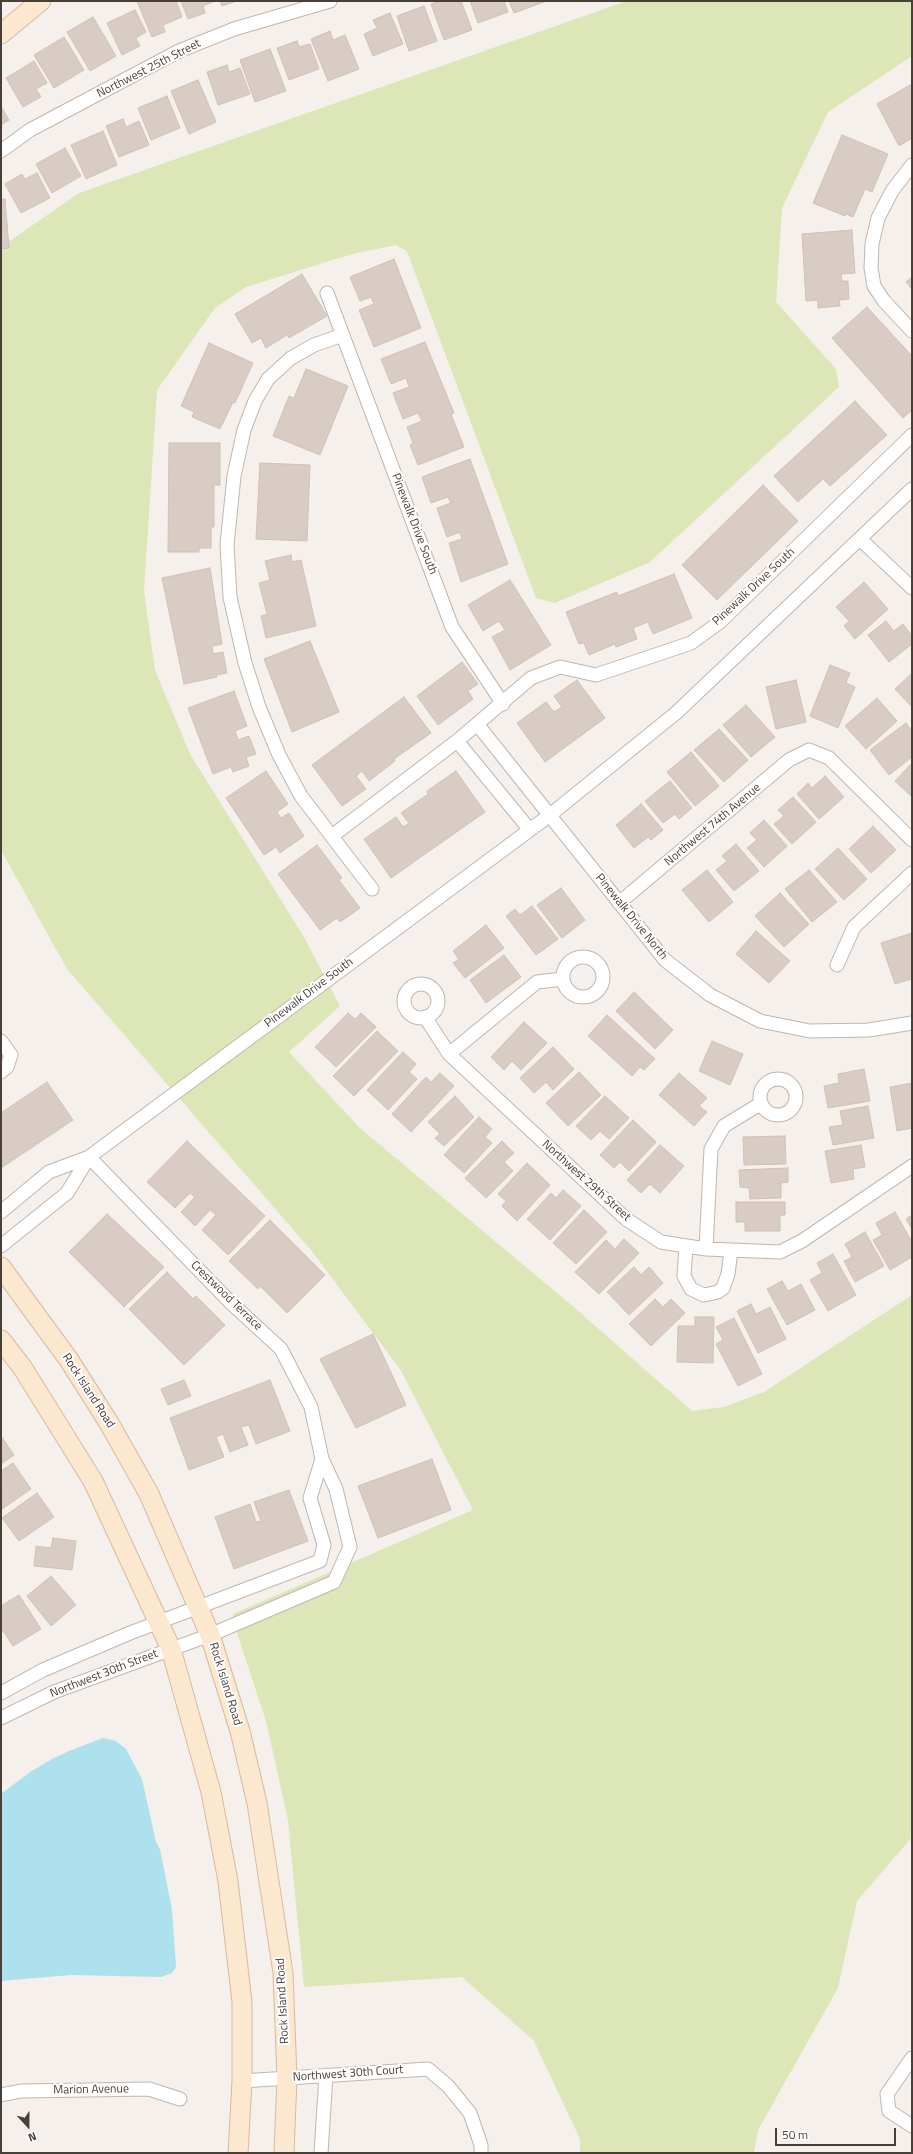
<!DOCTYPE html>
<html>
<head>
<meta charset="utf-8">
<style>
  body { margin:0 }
  #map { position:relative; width:913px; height:2154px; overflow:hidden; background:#f5f0ec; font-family:"Titillium Web",sans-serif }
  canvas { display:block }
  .frame { position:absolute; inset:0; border:2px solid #493f39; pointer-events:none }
  .north { position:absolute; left:8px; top:2106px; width:40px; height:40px; -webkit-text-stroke:3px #fff; paint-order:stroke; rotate:159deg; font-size:11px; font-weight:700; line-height:16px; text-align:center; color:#493f39 }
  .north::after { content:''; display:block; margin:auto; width:14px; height:18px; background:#493f39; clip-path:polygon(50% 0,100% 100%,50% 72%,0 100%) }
  .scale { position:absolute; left:775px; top:2128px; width:121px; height:18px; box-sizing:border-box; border:2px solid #493f39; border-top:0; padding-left:5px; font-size:12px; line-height:14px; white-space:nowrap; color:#493f39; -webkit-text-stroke:3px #fff; paint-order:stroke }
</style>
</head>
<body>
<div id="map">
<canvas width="913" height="2154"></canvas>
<div class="frame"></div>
<div class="north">N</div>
<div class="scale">50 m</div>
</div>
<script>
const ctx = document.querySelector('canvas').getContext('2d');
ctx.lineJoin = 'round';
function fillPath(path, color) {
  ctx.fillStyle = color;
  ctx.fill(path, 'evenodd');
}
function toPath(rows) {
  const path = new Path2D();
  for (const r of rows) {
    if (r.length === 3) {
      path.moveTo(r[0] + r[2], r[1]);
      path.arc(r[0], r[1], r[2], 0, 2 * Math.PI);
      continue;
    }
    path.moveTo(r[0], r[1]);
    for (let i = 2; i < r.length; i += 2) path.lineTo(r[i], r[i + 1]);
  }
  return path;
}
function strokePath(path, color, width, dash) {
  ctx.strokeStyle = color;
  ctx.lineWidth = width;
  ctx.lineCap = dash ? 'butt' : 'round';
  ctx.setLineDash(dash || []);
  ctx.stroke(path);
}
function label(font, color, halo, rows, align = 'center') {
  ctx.font = font + ' "Titillium Web",sans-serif';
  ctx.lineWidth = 4;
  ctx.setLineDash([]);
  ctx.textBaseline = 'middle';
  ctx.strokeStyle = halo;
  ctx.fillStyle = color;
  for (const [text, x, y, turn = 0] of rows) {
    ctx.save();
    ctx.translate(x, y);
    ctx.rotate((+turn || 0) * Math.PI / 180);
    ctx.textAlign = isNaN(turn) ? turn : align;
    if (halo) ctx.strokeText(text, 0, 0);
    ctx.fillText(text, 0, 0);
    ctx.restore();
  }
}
fillPath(toPath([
  [627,1,912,1,912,56,828,112,782,208,776,302,836,369,839,387,650,562,555,603,536,598,407,251,396,245,352,254,246,287,215,308,157,390,144,592,155,670,190,754,304,937,340,1006,289,1052,360,1128,576,1309,692,1411,724,1407,764,1392,912,1295,912,1837,857,1901,838,1988,758,2130,754,2153,580,2153,580,2139,534,2041,462,1977,304,1987,288,1820,266,1721,234,1624,233,1614,473,1510,400,1369,311,1250,67,969,1,850,1,247,79,193]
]), '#dce6b7');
fillPath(toPath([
  [103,1738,116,1741,126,1749,142,1779,156,1842,160,1849,172,1910,176,1967,172,1973,161,1977,71,1975,1,1981,1,1794,30,1772,52,1759,69,1751]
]), '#ace1ed');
const building = toPath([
  [137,1,176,1,182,17,163,25,165,32,152,37,137,1],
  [181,1,215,1,203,6,205,13,188,19,181,1],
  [220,1,237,1,222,6,220,1],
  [440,1,461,1,472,30,444,40,431,4,440,1],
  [470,1,504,1,508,12,478,23,470,1],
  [509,1,543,1,544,2,514,13,509,1],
  [424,6,437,41,409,51,397,16,424,6],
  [135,10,146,32,136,38,140,46,122,55,107,23,135,10],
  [390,13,403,44,373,56,364,34,377,28,373,20,390,13],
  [93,17,116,56,90,71,67,32,93,17],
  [330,31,333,40,345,35,359,69,328,81,311,39,330,31],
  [64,37,84,70,54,88,34,55,64,37],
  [297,41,299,47,310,44,319,69,289,80,277,48,297,41],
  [270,49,286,91,255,102,240,60,270,49],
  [34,61,47,83,36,89,41,97,23,107,6,78,34,61],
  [227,65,229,72,240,68,250,94,218,105,207,72,227,65],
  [198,80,216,122,189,134,171,91,198,80],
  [912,84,912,126,910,127,912,138,899,146,877,104,912,84],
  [167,96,180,128,151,140,138,108,167,96],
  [1,106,9,120,1,125,1,106],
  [123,119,126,127,139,121,149,145,119,157,106,126,123,119],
  [103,131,117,165,86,179,71,145,103,131],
  [842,135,888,154,872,192,865,189,853,217,846,214,845,216,813,203,842,135],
  [65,148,81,176,52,193,36,164,65,148],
  [37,173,50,198,21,213,5,184,22,174,25,179,37,173],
  [1,199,5,199,9,248,1,249,1,199],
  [852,230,855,273,841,274,842,281,848,281,849,299,839,300,840,306,818,308,818,300,806,301,802,234,852,230],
  [394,259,421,328,374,347,359,310,374,304,371,297,360,301,350,277,394,259],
  [302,274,327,316,289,338,287,335,266,348,261,338,252,343,235,314,302,274],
  [912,277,912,289,906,282,912,277],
  [867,307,912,356,910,368,912,369,912,410,903,418,832,338,867,307],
  [425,342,454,413,451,414,464,447,418,465,410,445,413,443,407,427,422,421,418,413,403,419,393,393,409,387,406,378,391,384,381,359,425,342],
  [209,343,253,363,235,403,233,402,220,429,192,417,194,412,181,406,209,343],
  [306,369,348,386,320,455,273,436,289,396,294,398,306,369],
  [855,401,887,435,830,486,823,479,798,502,774,476,855,401],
  [169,443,220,443,220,485,214,485,214,527,211,527,211,548,199,548,199,552,168,552,169,443],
  [470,459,508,564,461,582,449,543,462,539,460,532,447,537,437,508,451,503,448,497,431,503,422,477,470,459],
  [260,463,310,465,307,541,256,539,260,463],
  [763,485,798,521,717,600,682,565,763,485],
  [291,555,292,562,301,560,316,626,266,638,261,616,267,614,259,583,270,580,265,561,291,555],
  [210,568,222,644,212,646,213,654,223,652,227,673,216,675,217,677,184,684,162,578,210,568],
  [674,574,692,618,653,634,648,622,633,628,637,639,616,647,615,644,589,655,584,643,579,644,566,612,617,592,618,596,674,574],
  [510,580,551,645,510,670,492,637,505,630,499,621,483,631,468,605,510,580],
  [864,582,888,609,855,639,844,626,849,621,836,607,864,582],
  [886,621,894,631,903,624,912,636,912,644,889,662,868,635,886,621],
  [310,641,339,712,292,732,264,659,310,641],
  [462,662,478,684,468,691,473,699,438,725,417,696,462,662],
  [830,665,850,673,846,683,855,687,838,728,810,716,830,665],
  [912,673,912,707,895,689,912,673],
  [577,680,605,718,545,762,517,723,546,702,554,712,562,707,554,696,577,680],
  [796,680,806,722,776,729,766,687,796,680],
  [234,691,247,726,235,731,238,740,249,736,256,754,246,757,249,766,233,772,231,767,213,774,188,708,234,691],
  [404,697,431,733,394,759,395,761,369,781,362,771,356,776,366,789,342,806,312,765,404,697],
  [877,698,897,721,866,749,845,726,877,698],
  [746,705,775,737,751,757,723,725,746,705],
  [906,723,912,731,912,757,889,775,870,750,906,723],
  [719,729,748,760,724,782,694,750,719,729],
  [691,752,719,786,695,806,667,772,691,752],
  [912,763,912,797,895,781,912,763],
  [266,771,288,804,277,812,281,818,289,813,304,836,280,853,276,847,264,855,226,798,266,771],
  [456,771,485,812,391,878,364,839,396,817,403,827,409,823,401,813,428,794,427,791,456,771],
  [825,776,844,797,819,819,797,794,808,783,812,788,825,776],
  [670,781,692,808,679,819,675,814,663,823,645,801,670,781],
  [793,797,816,822,792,844,774,824,784,816,778,810,793,797],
  [641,804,663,830,651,840,648,837,634,848,616,825,641,804],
  [764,820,787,846,764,867,747,848,757,840,750,833,764,820],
  [873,826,896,850,871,873,849,849,873,826],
  [736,844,759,871,734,891,716,870,727,861,722,856,736,844],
  [317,845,342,878,339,880,360,908,340,922,337,918,320,930,278,874,317,845],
  [838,848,867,879,844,900,815,869,838,848],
  [707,870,733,902,709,922,682,890,707,870],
  [809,870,837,902,812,922,785,889,809,870],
  [561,888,585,920,562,938,537,905,561,888],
  [780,893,809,924,784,947,755,916,780,893],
  [532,906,558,939,536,955,506,916,515,909,520,915,532,906],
  [486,925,504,948,465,978,453,963,459,959,453,951,486,925],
  [756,931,790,961,769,983,736,954,756,931],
  [912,933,912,979,895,984,881,943,912,933],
  [504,955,521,977,486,1003,470,980,504,955],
  [634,992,673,1030,655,1049,616,1011,634,992],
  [348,1013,355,1019,361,1013,376,1027,336,1067,315,1047,348,1013],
  [607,1015,655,1059,644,1070,640,1067,632,1076,588,1036,607,1015],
  [524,1022,547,1043,521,1070,512,1061,504,1070,491,1057,524,1022],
  [377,1031,398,1051,354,1096,333,1076,377,1031],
  [712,1041,743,1054,730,1085,699,1071,712,1041],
  [553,1047,574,1069,553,1090,546,1082,534,1093,520,1078,553,1047],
  [403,1052,416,1064,409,1072,417,1079,388,1110,367,1090,403,1052],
  [864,1069,870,1101,828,1108,824,1086,839,1083,838,1074,864,1069],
  [579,1072,601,1095,568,1126,546,1103,579,1072],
  [440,1073,454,1086,411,1132,392,1114,426,1077,431,1082,440,1073],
  [679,1073,707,1098,699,1106,707,1112,694,1126,659,1095,679,1073],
  [47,1082,73,1120,1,1168,1,1113,47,1082],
  [912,1083,912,1128,897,1131,890,1087,912,1083],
  [455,1096,474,1117,444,1146,435,1138,440,1134,428,1122,455,1096],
  [605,1096,629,1118,609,1139,600,1131,591,1140,576,1126,605,1096],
  [868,1106,874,1138,833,1145,829,1127,843,1125,840,1111,868,1106],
  [479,1117,492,1129,485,1137,492,1143,464,1173,444,1155,479,1117],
  [633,1120,656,1142,629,1171,620,1162,614,1168,600,1155,633,1120],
  [785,1136,786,1164,744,1165,743,1137,785,1136],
  [187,1141,265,1216,228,1255,202,1230,216,1215,210,1210,195,1226,181,1212,195,1197,190,1193,175,1208,147,1182,187,1141],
  [502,1141,514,1153,504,1162,513,1171,486,1198,465,1178,502,1141],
  [660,1145,684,1166,660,1193,650,1184,641,1193,627,1180,660,1145],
  [861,1145,865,1167,853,1169,854,1179,831,1183,825,1151,861,1145],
  [527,1163,550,1185,517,1221,502,1206,506,1201,498,1194,527,1163],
  [788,1168,788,1182,781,1183,781,1198,750,1199,749,1188,740,1187,739,1170,788,1168],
  [563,1190,581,1206,550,1240,527,1219,551,1193,556,1198,563,1190],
  [736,1202,785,1202,785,1215,780,1215,780,1231,745,1231,745,1222,736,1222,736,1202],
  [584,1210,607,1232,576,1264,553,1243,584,1210],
  [895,1212,912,1242,912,1257,890,1270,873,1240,882,1235,876,1223,895,1212],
  [107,1214,164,1267,124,1307,69,1252,107,1214],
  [912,1215,912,1229,906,1219,912,1215],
  [270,1220,325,1275,287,1313,260,1286,258,1289,229,1261,270,1220],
  [865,1232,884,1266,855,1282,844,1261,852,1257,845,1244,865,1232],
  [624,1239,639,1253,599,1294,575,1272,606,1240,615,1249,624,1239],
  [833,1254,856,1295,828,1311,810,1280,822,1273,817,1263,833,1254],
  [634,1267,641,1275,649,1267,663,1283,629,1315,607,1292,634,1267],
  [167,1272,193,1299,196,1296,225,1325,184,1365,129,1309,167,1272],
  [782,1281,788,1291,801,1284,815,1310,787,1325,767,1289,782,1281],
  [655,1299,663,1307,671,1299,685,1313,651,1346,629,1324,655,1299],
  [751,1304,756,1314,770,1307,786,1339,758,1353,737,1311,751,1304],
  [695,1317,714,1317,713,1363,677,1362,678,1326,695,1326,695,1317],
  [734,1318,762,1374,738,1386,716,1344,723,1340,716,1327,734,1318],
  [373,1334,406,1405,356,1428,320,1359,373,1334],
  [184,1380,191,1396,168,1405,161,1389,184,1380],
  [270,1380,290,1431,256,1444,249,1425,241,1427,248,1445,230,1452,223,1434,216,1437,224,1457,189,1470,170,1418,270,1380],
  [1,1436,14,1455,1,1464,1,1436],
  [432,1459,451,1510,378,1538,358,1486,432,1459],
  [13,1463,31,1489,2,1509,1,1471,13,1463],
  [289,1490,308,1541,234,1569,215,1517,250,1504,256,1522,261,1521,254,1502,289,1490],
  [37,1493,54,1517,19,1541,2,1518,37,1493],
  [53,1538,76,1541,72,1570,34,1566,36,1546,51,1548,53,1538],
  [51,1576,76,1605,51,1626,27,1596,51,1576],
  [19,1595,41,1629,13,1646,1,1628,1,1606,19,1595]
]);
fillPath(building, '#d9ccc5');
strokePath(building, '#d1c0b5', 1);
const street = toPath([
  [1,151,30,130,179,51,234,29,330,1],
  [912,165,892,191,878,218,872,244,871,268,874,286,884,301,912,331],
  [327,293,452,627,503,704],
  [343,335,314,345,291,358,268,379,255,401,244,430,234,476,227,545,230,597,245,663,259,707,279,755,301,796,372,889],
  [860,539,912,588],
  [477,724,665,960,710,995,760,1021,810,1031,869,1030,912,1023],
  [457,741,530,830],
  [332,836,457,741,531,678,560,667,596,675,691,643,720,622,912,435],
  [619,903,789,760,809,750,829,758,912,840],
  [583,977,20],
  [837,965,854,927,912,873],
  [421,1001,17],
  [425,1017,449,1054,626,1219,661,1242,706,1249,780,1252,802,1241,912,1166],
  [1,1041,11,1055,7,1067,1,1072],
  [449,1054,537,982,563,979],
  [778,1097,18],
  [1,1212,49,1172,89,1157,550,815,676,713,912,489],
  [1,1246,67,1193,89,1157],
  [686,1247,684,1276,691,1289,704,1295,718,1292,723,1288,728,1274,731,1251],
  [706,1249,711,1149,724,1126,760,1104],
  [1,1693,43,1670,130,1633,320,1561,324,1545,310,1498,322,1459],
  [1,1718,54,1692,210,1635,334,1582,350,1547,336,1489,322,1459,311,1407,281,1349,231,1303,89,1157],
  [912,2058,887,2094,889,2111,912,2126],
  [242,2081,428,2069,448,2086,470,2113,481,2145,481,2153],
  [1,2095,21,2091,149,2089,180,2099],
  [321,2153,326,2075]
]);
const secondary = toPath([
  [1,34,41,1],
  [1,1267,69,1360,109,1423,149,1494,210,1635,240,1731,257,1803,283,1973,287,2078,284,2153],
  [1,1340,22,1367,93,1481,171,1649,211,1792,228,1881,242,2002,242,2081,238,2153]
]);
strokePath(street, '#c0b6ae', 15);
strokePath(secondary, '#d5bba0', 21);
strokePath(street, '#fff', 13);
strokePath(secondary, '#fce7cf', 19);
label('12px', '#493f39', '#fff', [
  ["Northwest 25th Street",149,69,-27],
  ["Pinewalk Drive South",414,524,69],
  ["Pinewalk Drive South",754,587,-43],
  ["Northwest 74th Avenue",713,825,-40],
  ["Pinewalk Drive North",631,917,51],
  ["Pinewalk Drive South",309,993,-37],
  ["Northwest 29th Street",586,1181,42],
  ["Crestwood Terrace",226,1296,44],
  ["Rock Island Road",88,1391,57],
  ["Northwest 30th Street",104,1674,-21],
  ["Rock Island Road",225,1684,73],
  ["Rock Island Road",283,2001,-93],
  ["Northwest 30th Court",348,2074,-4],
  ["Marion Avenue",91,2090,-1]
]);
</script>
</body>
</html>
